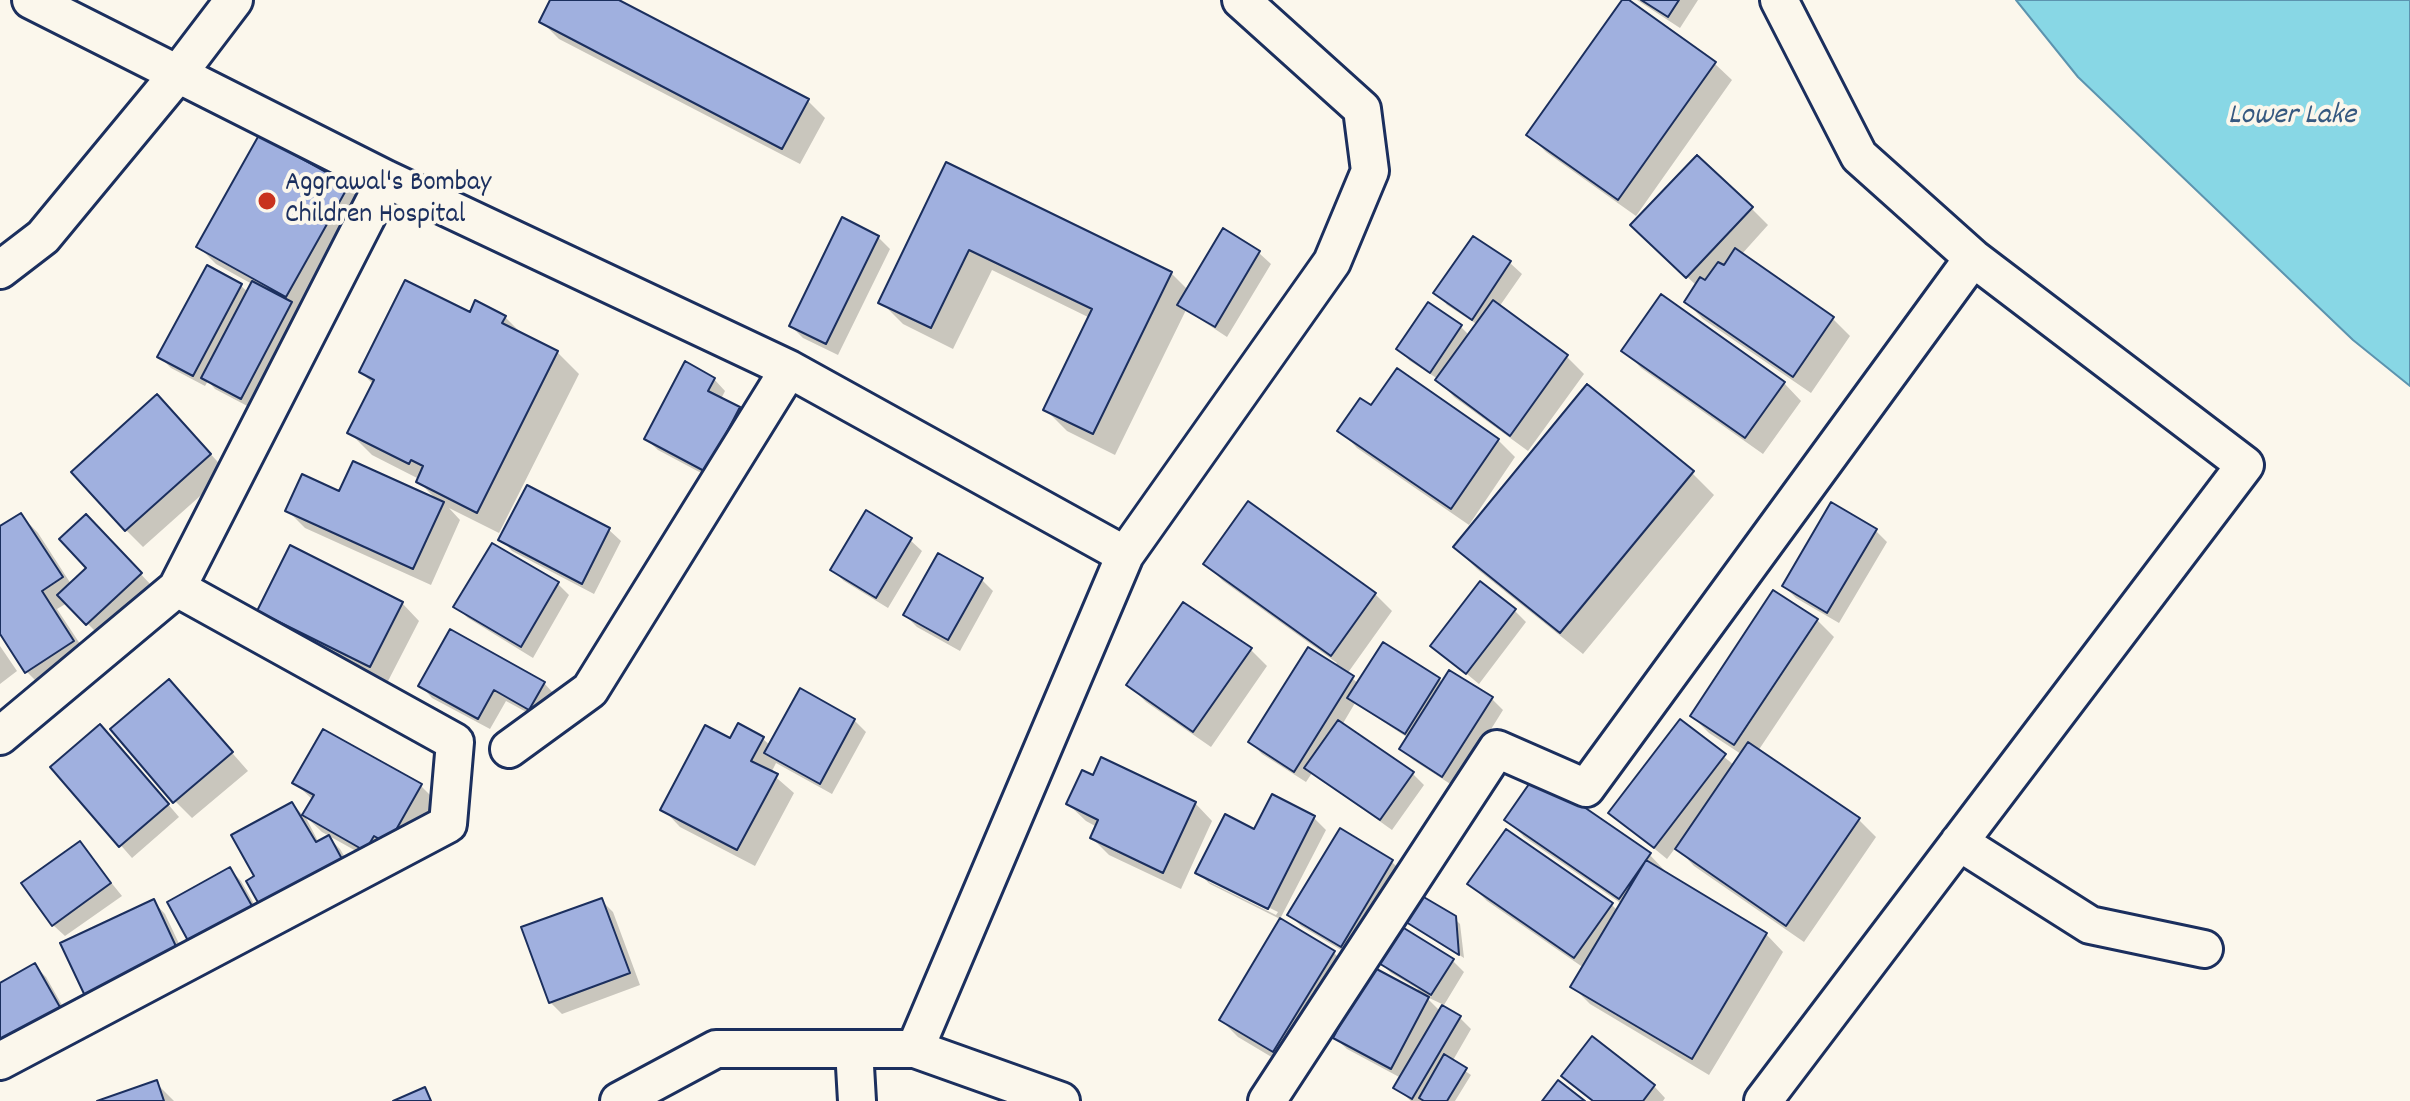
<!DOCTYPE html>
<html>
<head>
<meta charset="utf-8">
<style>
  body { margin:0 }
  canvas { display:block; background:#fbf7ec }
</style>
</head>
<body>
<canvas width="2410" height="1101"></canvas>
<script>
const ctx = document.querySelector('canvas').getContext('2d');
ctx.lineJoin = 'round';
function fillPath(path, color) {
  ctx.fillStyle = color;
  ctx.fill(path, 'evenodd');
}
function toPath(rows) {
  const path = new Path2D();
  for (const r of rows) {
    path.moveTo(r[0], r[1]);
    for (let i = 2; i < r.length; i += 2) path.lineTo(r[i], r[i + 1]);
  }
  return path;
}
function strokePath(path, color, width, dash) {
  ctx.strokeStyle = color;
  ctx.lineWidth = width;
  ctx.lineCap = dash ? 'butt' : 'round';
  ctx.setLineDash(dash || []);
  ctx.stroke(path);
}
function label(font, color, halo, rows, align = 'center') {
  ctx.font = font + ' Dekko,sans-serif';
  ctx.lineWidth = 8;
  ctx.setLineDash([]);
  ctx.textBaseline = 'middle';
  ctx.strokeStyle = halo;
  ctx.fillStyle = color;
  for (const [text, x, y, turn = 0] of rows) {
    ctx.save();
    ctx.translate(x, y);
    ctx.rotate((+turn || 0) * Math.PI / 180);
    ctx.textAlign = isNaN(turn) ? turn : align;
    if (halo) ctx.strokeText(text, 0, 0);
    ctx.fillText(text, 0, 0);
    ctx.restore();
  }
}
const water = toPath([
  [2016,0,2410,0,2410,386,2353,340,2078,77,2016,0]
]);
fillPath(water, '#88d7e5');
strokePath(water, '#5c94af', 2);
fillPath(toPath([
  [553,0,615,0,807,100,825,118,800,164,559,39,542,22],
  [1624,0,1714,63,1732,80,1636,216,1546,152,1529,135],
  [1637,0,1698,0,1680,28],
  [947,165,1171,273,1188,290,1223,231,1259,253,1271,264,1227,337,1186,310,1115,455,1067,431,1045,409,1090,318,992,270,953,349,903,324,881,302],
  [348,187,365,204,253,409,215,389,208,381,205,386,171,368,160,357,208,267,241,286,248,292,252,284,216,264,199,247],
  [1751,208,1768,225,1741,255,1833,319,1850,336,1811,393,1703,319,1686,302,1697,286,1650,242],
  [878,237,890,249,838,355,803,338,791,326],
  [1473,238,1510,263,1522,274,1499,307,1567,357,1584,374,1528,451,1454,397,1438,379,1410,361,1398,349,1461,327,1470,336,1478,325,1447,305,1436,293],
  [470,315,505,317,523,335,557,352,579,374,499,533,449,508,460,520,431,585,305,528,288,511,340,493,437,500,418,481,419,479,372,455,350,433,374,385,361,372],
  [1624,350,1784,383,1801,401,1763,454,1641,368],
  [714,379,725,391,721,399,739,409,751,421,718,482,658,450,646,439],
  [174,414,227,472,143,547,126,530],
  [1340,430,1498,440,1515,457,1469,525,1357,448],
  [1692,473,1714,495,1583,654,1477,569,1455,547],
  [1249,504,1375,594,1392,611,1347,674,1359,684,1439,679,1443,683,1492,699,1503,710,1455,787,1413,760,1402,749,1408,738,1355,703,1342,725,1412,773,1424,785,1392,830,1312,773,1306,782,1262,754,1250,742,1337,663,1223,581,1206,564],
  [21,515,38,533,71,584,89,568,86,516,152,586,99,635,67,603,57,609,90,659,44,689,27,672,0,630,0,529],
  [609,530,621,541,594,594,512,551,501,539],
  [1876,531,1887,542,1839,623,1796,598,1784,586],
  [910,540,922,551,888,608,844,581,832,570],
  [982,580,993,591,960,651,917,627,905,615],
  [558,584,569,595,533,658,468,618,456,607],
  [402,603,419,621,387,683,277,628,260,610],
  [1514,610,1526,622,1479,684,1433,646],
  [1817,620,1834,637,1758,751,1859,820,1876,837,1804,942,1694,866,1676,847,1667,859,1611,813,1681,722,1734,765,1741,754,1709,733,1692,716],
  [0,646,17,671,0,684],
  [1250,649,1267,666,1211,747,1146,702,1129,685],
  [169,681,248,771,192,818,175,801],
  [544,683,555,695,541,720,506,701,490,729,432,698,421,686],
  [854,720,866,732,832,794,776,763,771,773,794,793,755,866,680,827,663,809,731,741,763,739,771,746],
  [112,739,179,817,132,858,53,768],
  [295,783,421,786,438,803,406,859,383,866,322,832,305,816,319,843,329,838,340,849,353,871,257,876,292,804,304,816,313,800],
  [1195,803,1212,821,1181,889,1109,855,1092,838,1097,827,1086,821,1068,804],
  [1314,818,1326,830,1280,919,1210,884,1198,873,1255,832],
  [1209,878,1278,912,1276,915,1209,882],
  [1507,819,1649,854,1666,872,1665,874,1766,934,1783,952,1709,1075,1590,1004,1573,987,1584,968,1487,901,1470,884,1612,905,1618,911,1622,904,1524,837],
  [1340,831,1392,862,1404,874,1353,957,1301,926,1290,915],
  [80,844,122,896,65,936,53,925],
  [230,869,241,881,266,925,194,947],
  [601,900,613,912,640,985,562,1014,550,1002],
  [154,902,165,914,190,967,99,1008],
  [1454,918,1460,924,1464,958,1408,922],
  [1333,952,1351,970,1290,1068,1238,1037,1221,1020],
  [1452,960,1464,972,1444,1005,1425,996,1440,1011,1460,1018,1471,1029,1452,1062,1471,1075,1455,1101,1411,1101,1396,1088,1401,1078,1347,1049,1335,1038,1416,992,1418,989,1391,973,1379,961],
  [35,966,46,977,75,1028,0,985],
  [1564,1076,1654,1086,1665,1098,1663,1101,1593,1101],
  [156,1083,174,1101,103,1101]
]), '#0003');
const building = toPath([
  [550,0,619,0,809,99,782,149,539,22,550,0],
  [1622,0,1629,0,1716,62,1618,200,1526,135,1622,0],
  [1641,0,1679,0,1668,17,1641,0],
  [259,135,349,185,286,297,196,247,259,135],
  [1697,155,1753,207,1686,278,1630,225,1697,155],
  [946,162,1172,272,1093,434,1043,410,1092,309,969,250,931,328,878,303,946,162],
  [842,217,879,236,826,344,789,326,842,217],
  [1223,228,1260,251,1215,327,1177,305,1223,228],
  [1473,236,1511,261,1472,320,1433,293,1473,236],
  [1735,248,1834,317,1793,377,1684,302,1700,277,1705,280,1718,262,1724,265,1735,248],
  [207,265,242,284,193,376,157,357,207,265],
  [405,280,470,312,475,300,506,316,502,323,558,351,477,513,416,482,423,466,411,460,409,464,347,433,374,380,359,372,405,280],
  [252,281,292,302,241,399,201,378,252,281],
  [1661,294,1785,382,1745,438,1621,351,1661,294],
  [1493,300,1568,355,1510,436,1435,380,1493,300],
  [1428,302,1462,325,1430,373,1396,349,1428,302],
  [685,361,715,378,708,391,740,407,706,472,644,439,685,361],
  [1397,368,1499,439,1451,509,1337,431,1360,398,1371,405,1397,368],
  [1587,384,1694,471,1560,633,1453,547,1587,384],
  [157,394,211,454,125,531,71,472,157,394],
  [353,461,444,502,413,569,285,511,302,474,339,491,353,461],
  [527,485,610,528,582,584,498,540,527,485],
  [1248,501,1376,593,1331,656,1203,564,1248,501],
  [1831,502,1877,529,1827,613,1782,586,1831,502],
  [866,510,912,538,876,598,830,570,866,510],
  [21,513,63,577,42,591,74,641,25,673,0,634,0,526,21,513],
  [86,514,142,573,86,625,57,595,86,568,59,539,86,514],
  [492,543,559,582,521,647,453,607,492,543],
  [290,545,403,602,370,667,257,611,290,545],
  [938,553,983,578,948,640,903,615,938,553],
  [1480,581,1516,609,1466,674,1430,646,1480,581],
  [1773,590,1818,619,1734,745,1690,716,1773,590],
  [1183,602,1252,648,1193,732,1126,685,1183,602],
  [450,629,545,682,529,710,494,690,478,719,418,686,450,629],
  [1383,642,1440,678,1405,734,1347,698,1383,642],
  [1308,647,1354,676,1294,772,1248,742,1308,647],
  [1449,670,1493,697,1442,777,1399,749,1449,670],
  [169,679,233,752,173,803,110,729,169,679],
  [800,688,855,719,820,784,764,753,800,688],
  [1680,719,1726,754,1654,848,1608,813,1680,719],
  [1338,720,1414,772,1380,820,1304,768,1338,720],
  [738,723,764,737,751,761,778,774,737,850,660,810,705,725,730,738,738,723],
  [100,724,169,804,119,847,50,767,100,724],
  [323,729,422,784,388,844,374,836,365,851,302,815,314,795,292,783,323,729],
  [1748,742,1860,818,1786,926,1675,849,1748,742],
  [1101,757,1196,802,1163,873,1090,838,1098,820,1066,804,1082,770,1093,775,1101,757],
  [1536,774,1651,853,1619,899,1504,820,1536,774],
  [1272,794,1315,816,1268,909,1195,873,1225,814,1254,829,1272,794],
  [292,802,316,842,329,835,342,859,260,906,246,881,254,876,231,835,292,802],
  [1340,828,1393,860,1341,947,1287,915,1340,828],
  [1506,829,1613,903,1574,958,1467,884,1506,829],
  [80,841,111,883,52,926,21,883,80,841],
  [1646,860,1767,933,1692,1059,1570,987,1646,860],
  [230,867,256,913,192,948,167,902,230,867],
  [1422,896,1456,916,1459,955,1406,922,1422,896],
  [602,898,630,973,549,1003,521,927,602,898],
  [154,899,180,955,86,998,60,943,154,899],
  [1280,918,1335,951,1273,1052,1219,1020,1280,918],
  [1399,925,1454,959,1431,995,1377,962,1399,925],
  [35,963,65,1016,0,1053,0,983,35,963],
  [1371,966,1429,997,1391,1069,1333,1038,1371,966],
  [1442,1005,1461,1016,1412,1099,1393,1088,1442,1005],
  [1592,1036,1655,1085,1643,1101,1593,1101,1561,1076,1592,1036],
  [1444,1054,1467,1068,1447,1101,1424,1101,1419,1098,1444,1054],
  [157,1080,164,1101,97,1101,157,1080],
  [1558,1080,1585,1101,1542,1101,1558,1080],
  [425,1087,431,1101,393,1101,425,1087]
]);
fillPath(building, '#a0b0df');
strokePath(building, '#1b2f5e', 2);
const street = toPath([
  [31,0,386,179,789,369,1125,555],
  [0,270,43,237,177,75,234,0],
  [0,736,177,588,386,179],
  [509,749,590,690,789,369],
  [1959,842,2090,925,2204,949],
  [854,1049,857,1101],
  [915,1049,1125,555,1332,262,1370,171,1362,109,1241,0],
  [0,1061,448,824,455,742,177,588],
  [619,1101,716,1049,915,1049,1061,1101],
  [1267,1101,1497,749,1586,788,1973,258],
  [1763,1101,2245,465,1973,258,1859,156,1779,0]
]);
strokePath(street, '#1b2f5e', 42);
strokePath(street, '#fbf7ec', 36);
for (const [x, y, r, color] of [
  [267,201,10,"#c8321e"]
]) {
  const dot = new Path2D();
  dot.arc(x, y, r, 0, 2 * Math.PI);
  ctx.fillStyle = color;
  ctx.fill(dot);
  strokePath(dot, '#fbf7ec', 3);
}
label('28px', '#1b2f5e', '#fbf7ec', [
  ["Aggrawal's Bombay",285,185],
  ["Children Hospital",285,217]
], 'left');
label('italic 30px', '#365980', '#fbf7ec', [
  ["Lower Lake",2292,118]
]);
</script>
</body>
</html>
